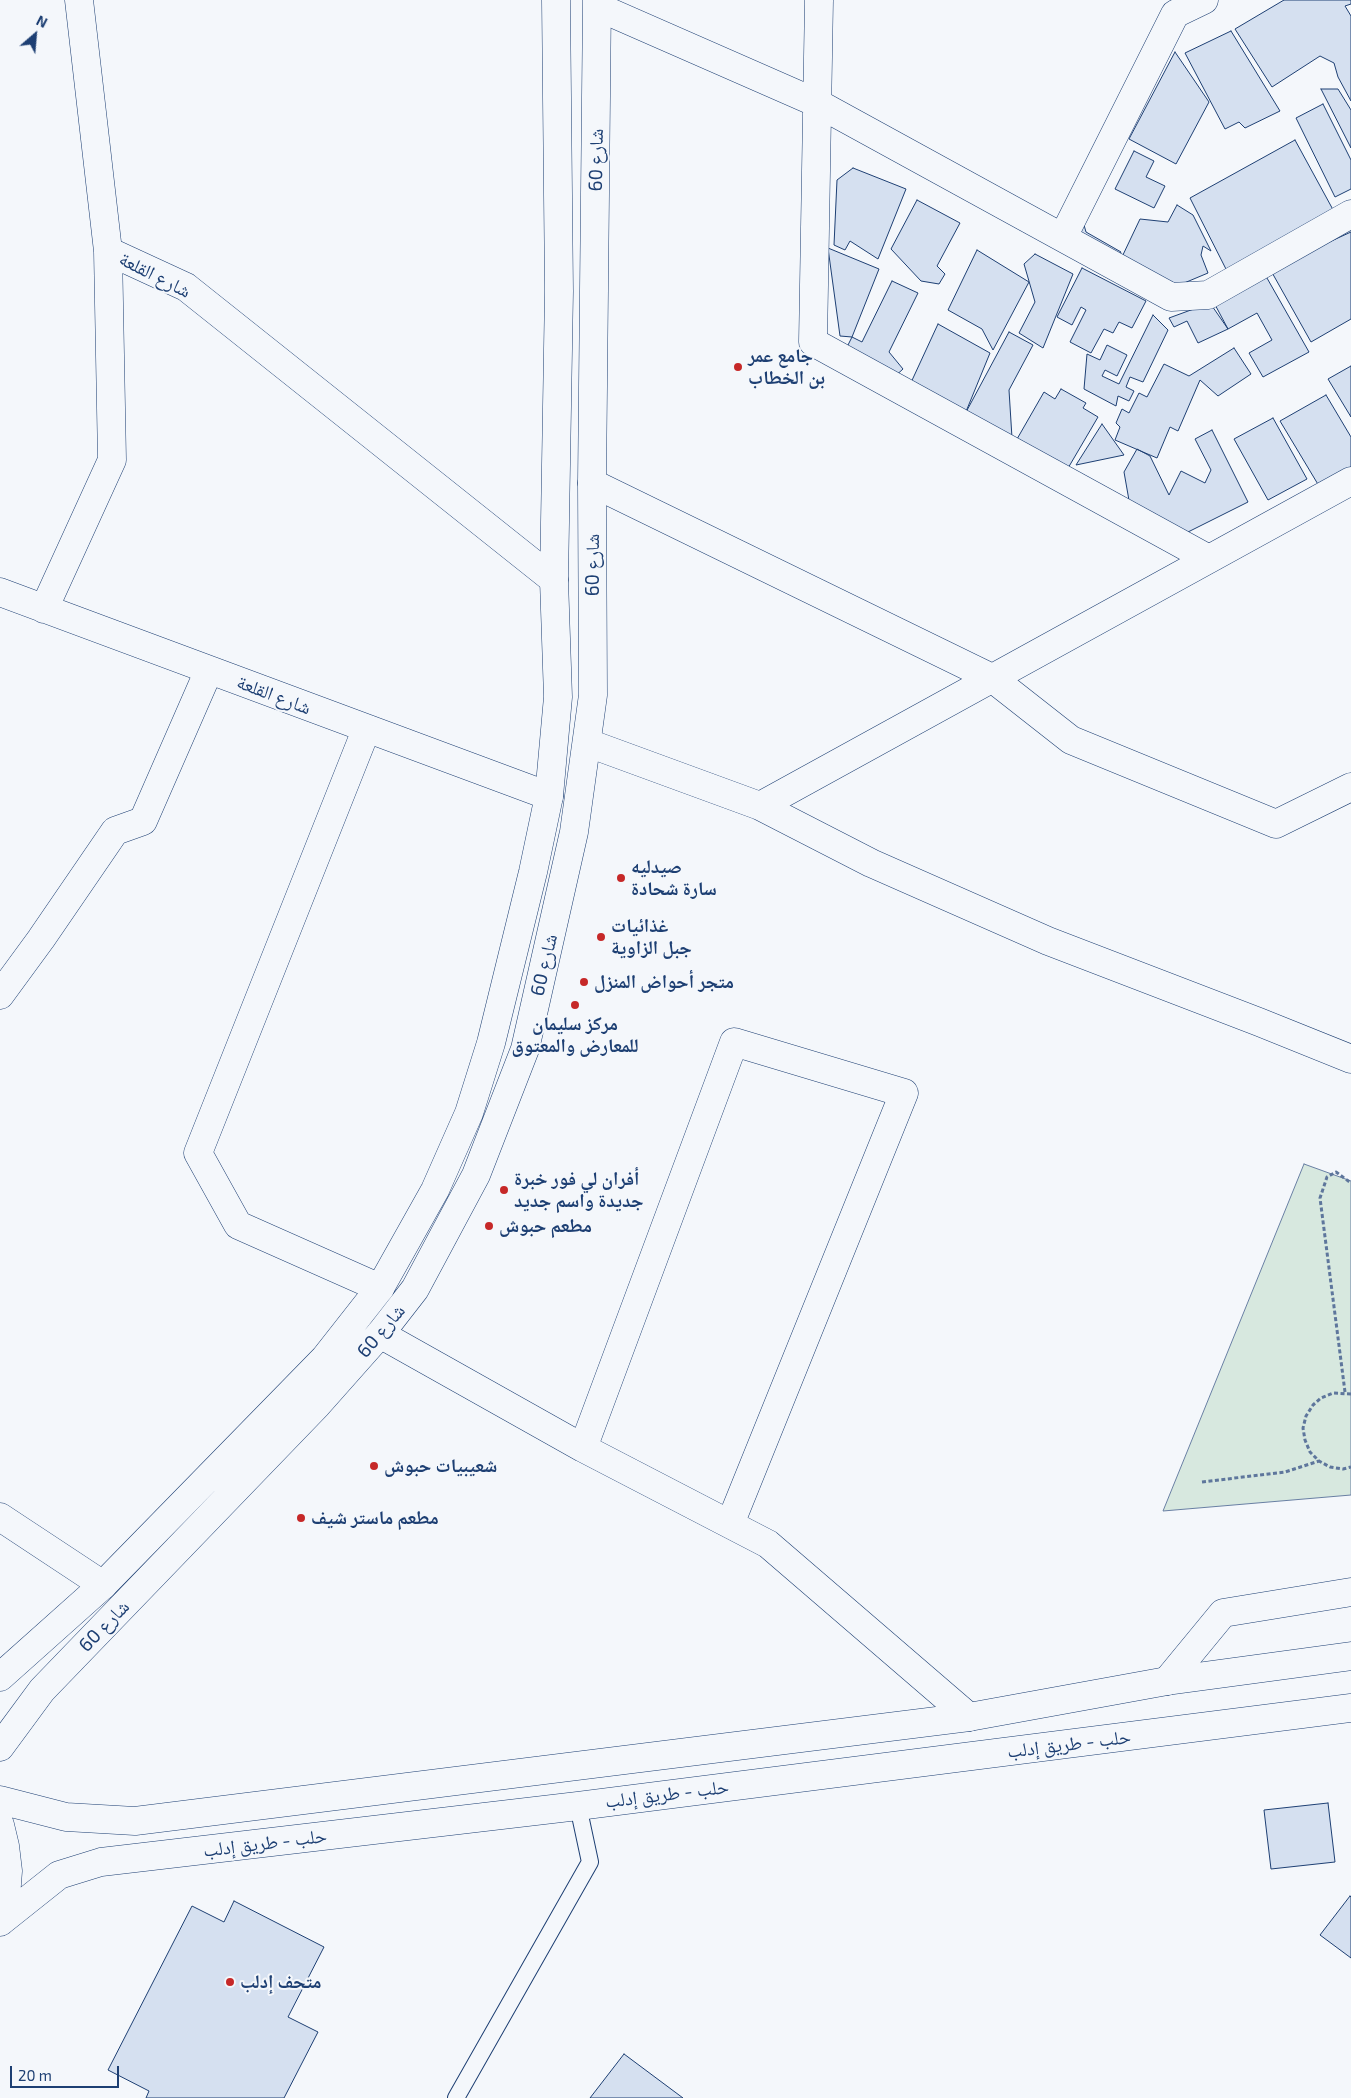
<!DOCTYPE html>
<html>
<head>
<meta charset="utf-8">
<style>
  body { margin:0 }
  #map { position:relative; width:1351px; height:2098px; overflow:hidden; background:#f4f7fb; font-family:"Exo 2",sans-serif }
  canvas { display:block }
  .north { position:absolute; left:10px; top:10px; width:50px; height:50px; -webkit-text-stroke:4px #f4f7fb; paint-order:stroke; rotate:27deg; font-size:14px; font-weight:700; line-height:20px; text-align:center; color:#1d3f73 }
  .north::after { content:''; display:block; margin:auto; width:18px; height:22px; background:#1d3f73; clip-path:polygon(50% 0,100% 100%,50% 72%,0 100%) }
  .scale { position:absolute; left:10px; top:2066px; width:109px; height:22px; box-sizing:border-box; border:2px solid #1d3f73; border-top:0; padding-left:6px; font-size:15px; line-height:18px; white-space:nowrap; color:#1d3f73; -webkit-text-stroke:4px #f4f7fb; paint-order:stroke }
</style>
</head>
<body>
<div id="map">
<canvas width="1351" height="2098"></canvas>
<div class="north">N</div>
<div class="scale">20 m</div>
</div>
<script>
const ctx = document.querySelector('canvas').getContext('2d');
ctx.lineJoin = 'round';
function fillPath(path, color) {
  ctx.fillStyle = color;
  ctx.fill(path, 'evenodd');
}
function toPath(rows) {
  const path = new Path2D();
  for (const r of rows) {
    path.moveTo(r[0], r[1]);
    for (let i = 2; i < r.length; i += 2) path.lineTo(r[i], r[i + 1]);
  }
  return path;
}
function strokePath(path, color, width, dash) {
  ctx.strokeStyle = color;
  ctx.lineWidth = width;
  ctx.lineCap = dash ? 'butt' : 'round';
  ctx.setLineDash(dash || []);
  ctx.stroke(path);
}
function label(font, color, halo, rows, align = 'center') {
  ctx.font = font + ' "Exo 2","Noto Naskh Arabic",sans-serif';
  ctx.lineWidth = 4;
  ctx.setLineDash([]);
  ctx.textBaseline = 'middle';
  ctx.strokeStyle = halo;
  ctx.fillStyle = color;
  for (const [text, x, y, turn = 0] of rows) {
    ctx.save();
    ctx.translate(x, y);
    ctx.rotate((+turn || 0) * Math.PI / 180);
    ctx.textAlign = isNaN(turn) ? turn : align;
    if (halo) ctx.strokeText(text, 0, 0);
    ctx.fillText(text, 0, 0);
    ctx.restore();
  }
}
const green = toPath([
  [1304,1164,1351,1181,1351,1495,1163,1511,1304,1164]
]);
fillPath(green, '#d7e8df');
strokePath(green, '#687fa3', 1);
const building = toPath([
  [1284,0,1351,0,1351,4,1345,6,1351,16,1351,101,1338,77,1334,63,1320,56,1272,87,1235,29,1284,0],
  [1231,31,1280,111,1245,128,1239,122,1225,129,1185,53,1231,31],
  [1175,52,1209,102,1176,164,1129,139,1175,52],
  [1321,89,1338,89,1351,110,1351,148,1321,89],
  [1323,104,1351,160,1351,189,1335,197,1296,118,1323,104],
  [1295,140,1337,217,1230,277,1190,198,1295,140],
  [1134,151,1154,161,1146,177,1165,186,1154,208,1115,189,1134,151],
  [853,168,906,189,878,259,850,241,845,250,834,245,837,180,853,168],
  [917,200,960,223,937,266,945,274,939,284,921,281,891,249,917,200],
  [1177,205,1193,215,1211,251,1203,246,1201,255,1208,273,1177,286,1121,259,1140,219,1168,222,1177,205],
  [1080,211,1086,232,1121,252,1117,259,1068,233,1080,211],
  [1351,232,1351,319,1311,342,1270,269,1351,232],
  [828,248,879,269,852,337,840,336,828,248],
  [977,250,1029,282,993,350,982,329,948,310,977,250],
  [1035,254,1073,274,1043,348,1019,333,1035,302,1024,264,1035,254],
  [1082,268,1146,301,1132,328,1119,322,1113,333,1104,329,1091,353,1070,342,1086,310,1081,307,1072,325,1057,317,1082,268],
  [1263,271,1309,352,1263,377,1249,353,1272,340,1257,313,1228,329,1212,299,1263,271],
  [892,281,918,293,889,352,903,369,892,379,843,355,852,337,862,342,892,281],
  [1210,303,1228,329,1198,343,1187,321,1174,327,1169,318,1210,303],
  [1153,315,1168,330,1143,382,1130,377,1126,387,1134,391,1129,401,1118,396,1116,406,1084,389,1087,354,1100,360,1107,345,1127,355,1117,376,1105,370,1102,376,1119,384,1153,315],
  [938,324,990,353,965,414,908,389,938,324],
  [1009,332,1033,345,1009,390,1012,438,965,414,1009,332],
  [1234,348,1251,374,1218,396,1200,380,1178,431,1170,427,1157,458,1115,440,1120,427,1116,423,1122,409,1129,413,1139,393,1147,397,1164,364,1189,376,1234,348],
  [1351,366,1351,417,1328,379,1351,366],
  [1061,389,1086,403,1083,408,1098,417,1064,475,1013,446,1044,392,1055,399,1061,389],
  [1326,395,1351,437,1351,468,1319,486,1280,421,1326,395],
  [1273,418,1307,479,1268,500,1234,439,1273,418],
  [1102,424,1124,455,1076,465,1102,424],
  [1212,430,1248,502,1180,536,1130,506,1124,472,1137,449,1150,456,1169,495,1181,471,1205,483,1211,470,1195,439,1212,430],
  [1328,1803,1335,1862,1271,1869,1264,1810,1328,1803],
  [1350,1896,1351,1897,1351,1958,1320,1935,1350,1896],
  [234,1901,324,1947,288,2017,318,2032,284,2098,146,2098,149,2091,108,2070,192,1906,224,1922,234,1901],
  [624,2054,683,2098,590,2098,624,2054]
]);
fillPath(building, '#d5e0f0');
strokePath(building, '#1d3f73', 1);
const lane = toPath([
  [456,2098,590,1862,578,1806]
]);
const street = toPath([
  [819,0,813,342,1207,558],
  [598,7,817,103,1171,297,1208,295,1351,214],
  [1063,237,1175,14,1204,0],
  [108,251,186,287,554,580],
  [592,483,992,678,1071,740,1276,824,1351,787],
  [0,592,549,796],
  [44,609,112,460,108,251,79,0],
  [366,730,198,1153,238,1225,380,1288],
  [588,743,760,806,871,863,1048,941,1259,1022,1351,1059],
  [760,806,1351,481],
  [0,995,41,939,115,831,143,821,209,670],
  [380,1334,583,1448,768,1544,969,1717],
  [583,1448,734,1042,904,1093,730,1524],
  [0,1517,103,1585],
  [1167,1681,1223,1613,1351,1592]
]);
const primary = toPath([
  [0,1677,103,1585,325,1358,380,1288,435,1190,469,1113,491,1043,533,872,549,796,558,697,554,580,559,291,556,0],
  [0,1747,42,1690,317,1405,380,1334,415,1289,476,1175,525,1049,574,832,593,695,592,483,597,0],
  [0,1800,66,1817,135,1821,969,1717,1167,1681,1351,1656],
  [0,1825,5,1846,8,1871,6,1897,0,1922],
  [0,1922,59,1875,101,1862,578,1806,1351,1708]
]);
strokePath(lane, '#1d3f73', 18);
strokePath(street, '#1d3f73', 29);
strokePath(primary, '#1d3f73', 29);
strokePath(toPath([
  [1345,1392,1320,1198,1327,1177,1336,1172,1351,1183],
  [1351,1394,1333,1393,1321,1398,1313,1405,1306,1416,1303,1428,1305,1440,1310,1452,1319,1461,1330,1467,1343,1469,1351,1467],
  [1202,1482,1285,1472,1319,1461]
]), '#5e769c', 3, [4, 2.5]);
strokePath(lane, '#f4f7fb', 16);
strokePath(street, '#f4f7fb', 28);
strokePath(primary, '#f4f7fb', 28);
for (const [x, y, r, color] of [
  [738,367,5,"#c62828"],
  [621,878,5,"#c62828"],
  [601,937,5,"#c62828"],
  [584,982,5,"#c62828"],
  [575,1005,5,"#c62828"],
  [504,1190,5,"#c62828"],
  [489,1226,5,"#c62828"],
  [374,1466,5,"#c62828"],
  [301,1518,5,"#c62828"],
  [230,1982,5,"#c62828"]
]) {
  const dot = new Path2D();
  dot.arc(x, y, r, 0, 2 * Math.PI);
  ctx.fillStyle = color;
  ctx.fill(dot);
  strokePath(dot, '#f4f7fb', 2);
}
label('19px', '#1d3f73', '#f4f7fb', [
  ["شارع 60",596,160,-89],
  ["شارع القلعة",155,275,27],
  ["شارع 60",593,565,-90],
  ["شارع القلعة",274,695,21],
  ["شارع 60",544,965,-77],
  ["شارع 60",381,1331,-50],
  ["شارع 60",104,1626,-46],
  ["حلب - طريق إدلب",1069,1744,-7],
  ["حلب - طريق إدلب",667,1794,-7],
  ["حلب - طريق إدلب",265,1843,-7]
]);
label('bold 19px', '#1d3f73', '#f4f7fb', [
  ["جامع عمر",748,356],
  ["بن الخطاب",748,378],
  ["صيدليه",631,867],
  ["سارة شحادة",631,889],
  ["غذائيات",611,926],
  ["جبل الزاوية",611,948],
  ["متجر أحواض المنزل",594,982],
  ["مركز سليمان",575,1024,"center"],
  ["للمعارض والمعتوق",575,1046,"center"],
  ["أفران لي فور خبرة",514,1179],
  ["جديدة واسم جديد",514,1201],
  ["مطعم حبوش",499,1226],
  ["شعيبيات حبوش",384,1466],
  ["مطعم ماستر شيف",311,1518],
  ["متحف إدلب",240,1982]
], 'left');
</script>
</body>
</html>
